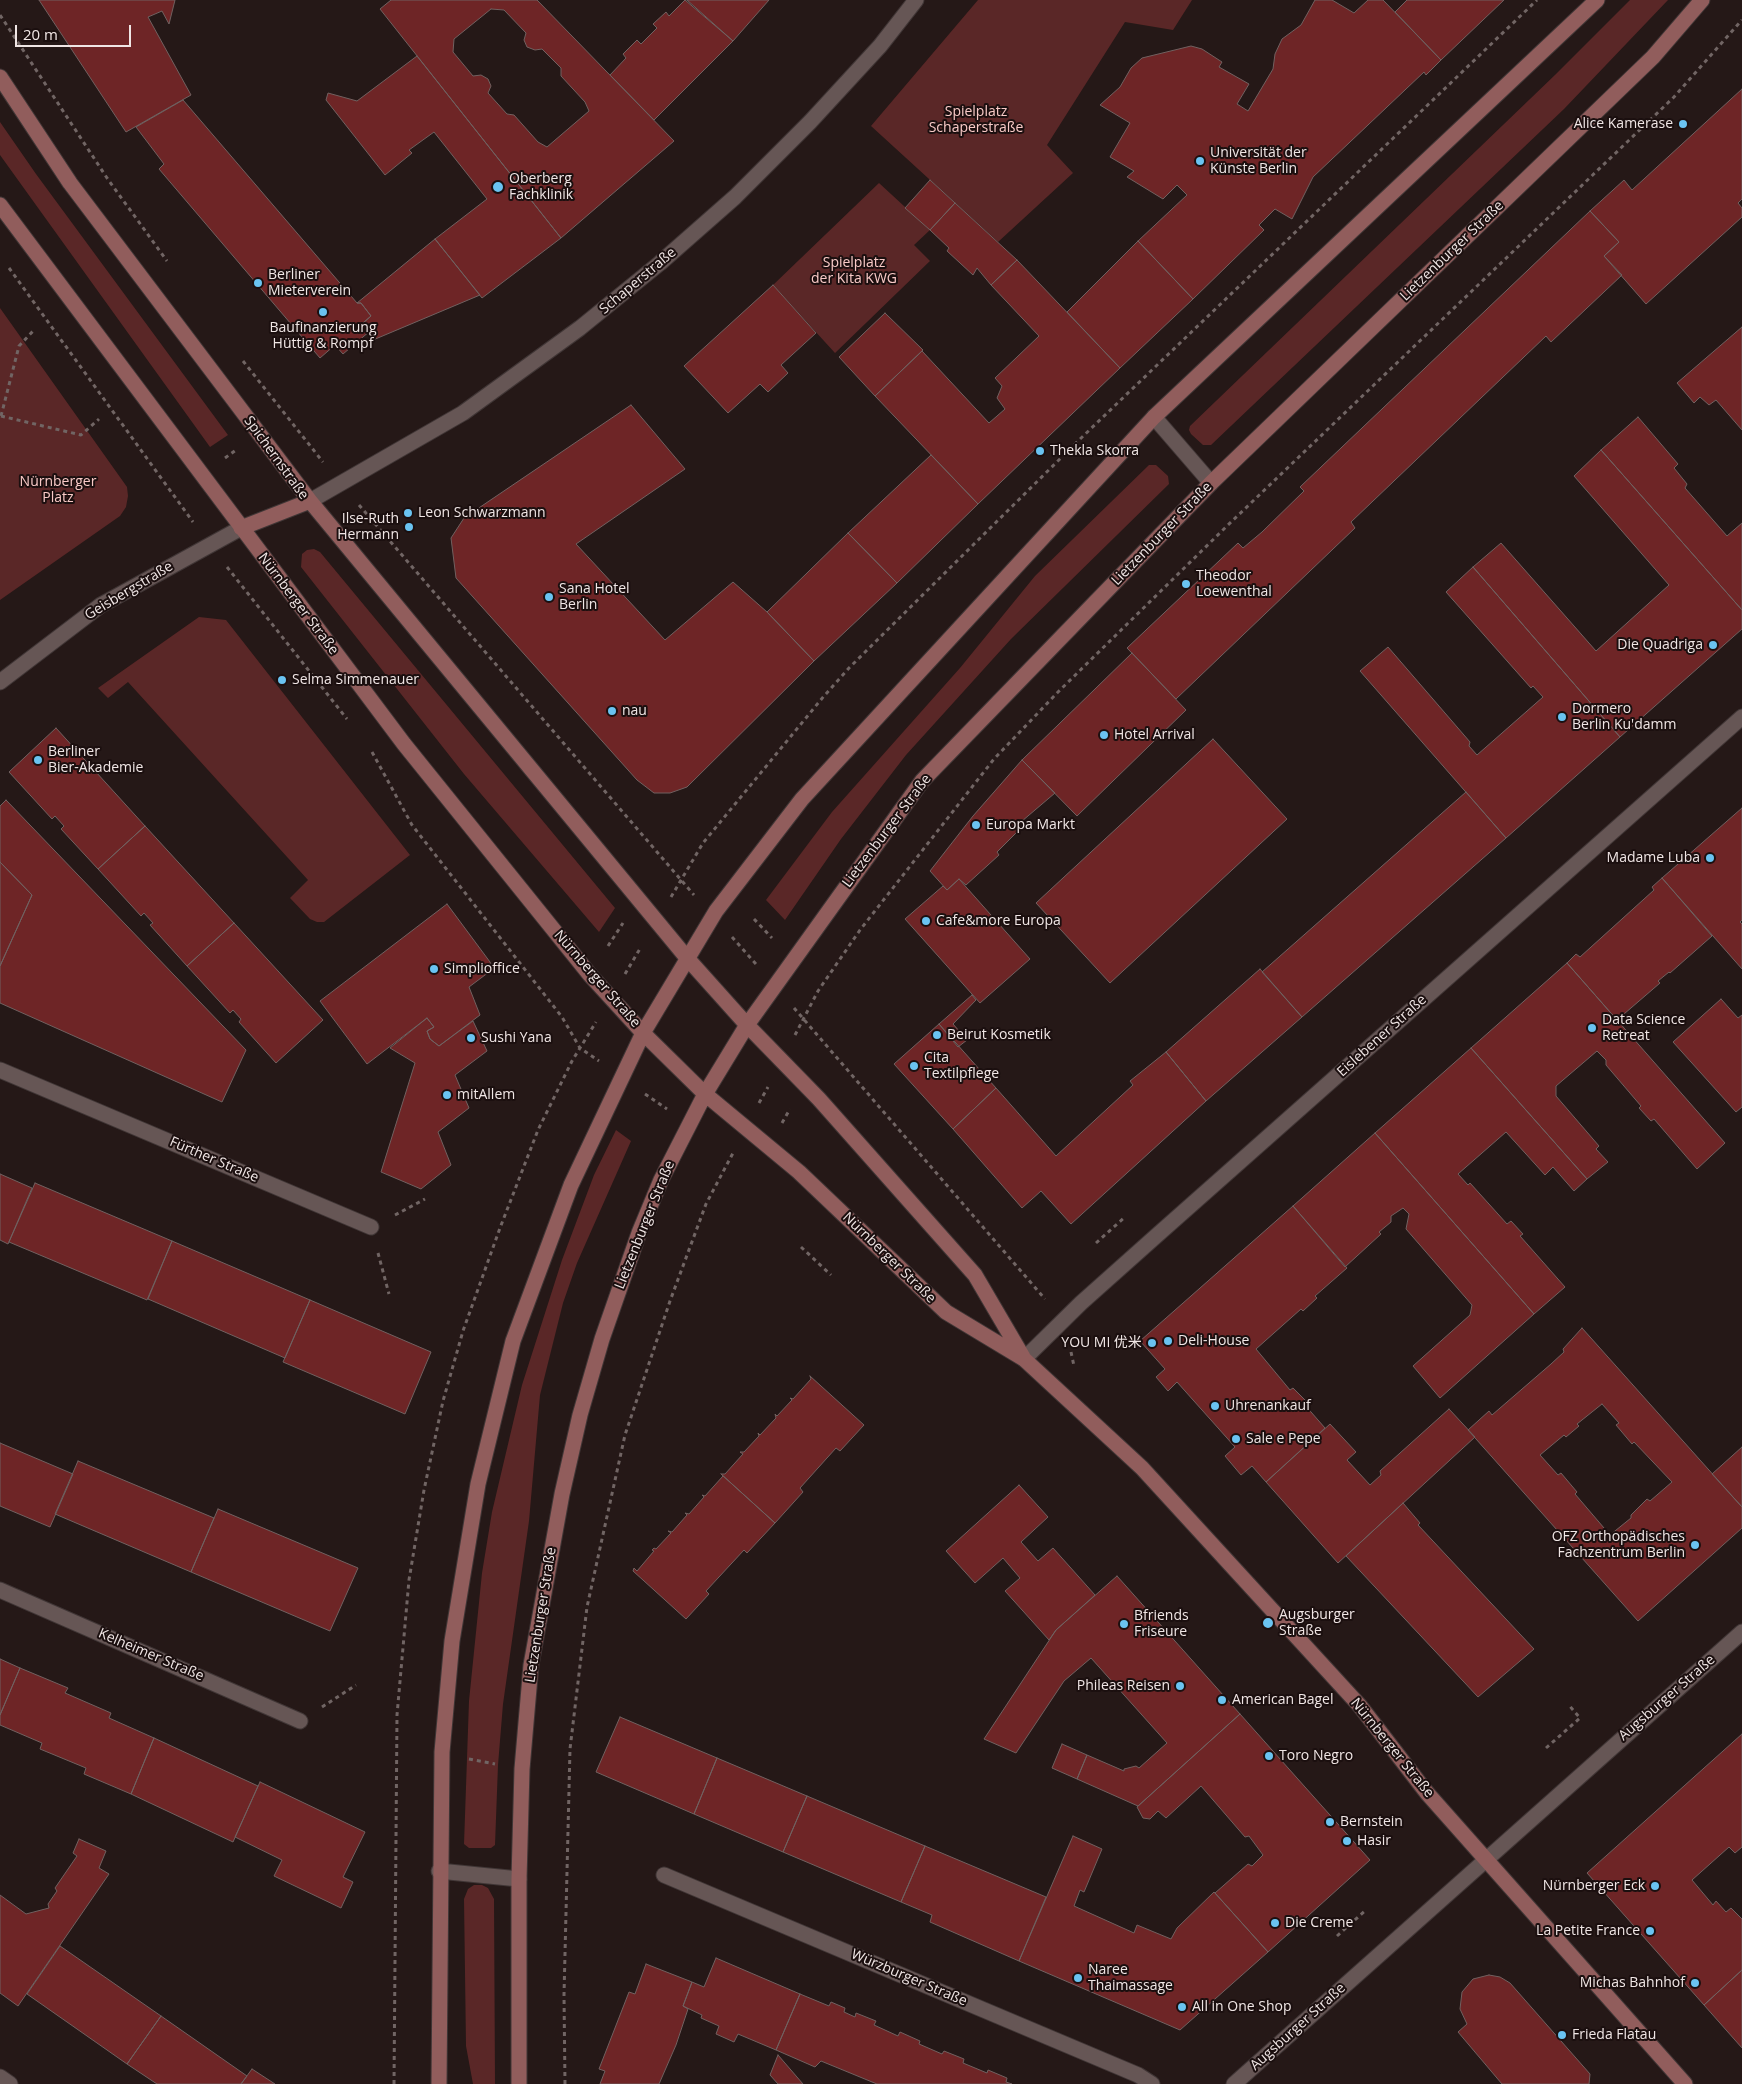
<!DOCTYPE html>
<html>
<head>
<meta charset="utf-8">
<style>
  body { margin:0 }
  #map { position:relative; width:1742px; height:2084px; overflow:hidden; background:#251817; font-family:"Open Sans",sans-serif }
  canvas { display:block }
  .scale { position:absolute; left:15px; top:25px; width:116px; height:22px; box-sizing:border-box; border:2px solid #f0e6e5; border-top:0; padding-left:6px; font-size:15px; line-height:18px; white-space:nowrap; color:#f0e6e5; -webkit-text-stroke:4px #1b0f0f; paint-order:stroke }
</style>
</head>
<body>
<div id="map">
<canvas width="1742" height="2084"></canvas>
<div class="scale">20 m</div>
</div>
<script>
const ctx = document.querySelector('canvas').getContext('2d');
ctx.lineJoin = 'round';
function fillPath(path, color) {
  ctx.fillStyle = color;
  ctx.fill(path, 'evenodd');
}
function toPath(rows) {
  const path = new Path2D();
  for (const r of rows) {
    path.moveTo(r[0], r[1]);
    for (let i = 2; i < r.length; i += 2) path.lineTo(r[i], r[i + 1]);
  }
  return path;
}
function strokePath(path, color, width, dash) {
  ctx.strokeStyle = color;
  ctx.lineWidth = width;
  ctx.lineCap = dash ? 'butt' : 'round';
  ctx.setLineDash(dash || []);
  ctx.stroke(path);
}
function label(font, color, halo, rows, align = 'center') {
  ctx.font = font + ' "Open Sans","Noto Sans SC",sans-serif';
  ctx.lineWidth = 4;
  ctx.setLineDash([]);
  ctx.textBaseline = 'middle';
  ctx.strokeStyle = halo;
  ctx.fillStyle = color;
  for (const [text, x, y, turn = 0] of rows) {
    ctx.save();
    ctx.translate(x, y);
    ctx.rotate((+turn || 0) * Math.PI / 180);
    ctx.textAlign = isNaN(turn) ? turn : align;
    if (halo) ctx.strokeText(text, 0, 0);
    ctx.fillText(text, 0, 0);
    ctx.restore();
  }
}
fillPath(toPath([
  [978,0,1192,0,1173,30,1125,22,1047,145,1073,173,998,242,871,126],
  [1630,0,1668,0,1564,109,1211,445,1203,445,1191,434,1189,430,1190,426,1556,74],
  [0,122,36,174,228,435,210,447,0,155],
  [879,183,930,230,914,245,930,261,835,353,773,285],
  [0,308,127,487,128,496,126,507,120,516,0,600],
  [1149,465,1156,465,1168,476,1169,484,1011,639,906,755,841,839,785,920,766,900,832,812,960,668,1035,576],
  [314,549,320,552,615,908,599,932,464,774,301,567,302,554,307,550],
  [199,617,226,620,410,855,324,922,317,922,310,919,290,898,308,880,128,682,108,698,98,688],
  [616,1130,631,1141,577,1263,563,1303,540,1395,529,1521,503,1704,498,1765,495,1845,491,1848,469,1848,464,1844,469,1701,482,1573,492,1512,522,1385,562,1260,594,1175],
  [474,1885,482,1885,488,1888,494,1899,495,2084,473,2084,466,2046,464,1899,468,1889]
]), '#5a2727');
const building = toPath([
  [39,0,175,0,169,24,162,11,148,17,191,95,126,132,39,0],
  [391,0,537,0,674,141,561,238,380,9,391,0],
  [491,9,504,10,526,33,524,40,527,47,535,50,542,49,561,68,561,76,585,102,589,111,547,147,538,142,514,115,507,114,488,93,491,86,488,79,481,75,473,76,453,52,454,39,491,9],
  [685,0,733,41,654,120,610,75,626,58,623,54,637,40,641,44,657,28,653,24,666,12,669,16,685,0],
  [687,0,769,0,733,41,687,0],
  [1315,0,1332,0,1354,13,1368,0,1383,0,1441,60,1426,75,1424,72,1313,177,1292,219,1275,209,1259,225,1264,230,1193,299,1138,241,1187,195,1177,185,1163,199,1127,177,1134,171,1110,157,1130,123,1100,105,1120,87,1131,68,1142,58,1191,46,1202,49,1222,62,1219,67,1249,84,1237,104,1248,111,1273,69,1275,54,1282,39,1301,25,1315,0],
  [1407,0,1504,0,1441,60,1395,12,1407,0],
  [417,56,561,238,482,298,435,239,487,199,434,132,409,150,412,153,385,175,326,100,328,93,357,101,417,56],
  [1742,89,1742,199,1738,203,1742,208,1742,217,1646,304,1604,256,1619,242,1590,211,1624,180,1632,190,1742,89],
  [183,100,357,303,361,303,371,316,363,323,370,331,343,354,335,345,320,358,159,169,164,164,136,127,183,100],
  [930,180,955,203,930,230,905,208,930,180],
  [955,203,1017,260,991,285,977,268,973,275,947,251,949,248,930,230,955,203],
  [1590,211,1619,242,1604,256,1622,275,1551,342,1546,336,1351,522,1355,528,1176,699,1127,648,1238,543,1243,548,1262,532,1304,491,1300,487,1590,211],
  [435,239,480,295,373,340,363,323,371,316,361,303,357,303,435,239],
  [1138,241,1193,299,1120,368,1067,312,1138,241],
  [1017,260,1120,368,978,504,875,396,922,351,989,423,1005,409,997,398,1002,386,995,378,1039,336,991,285,1017,260],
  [773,285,816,333,781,365,788,373,768,392,760,384,728,413,684,366,773,285],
  [885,313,923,350,875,396,839,357,885,313],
  [1742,327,1742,430,1716,400,1709,405,1700,397,1694,403,1677,383,1742,327],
  [631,405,685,469,576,544,665,640,733,582,767,612,814,661,687,787,670,793,654,793,637,780,456,578,451,538,464,518,631,405],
  [1638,417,1678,464,1674,468,1687,484,1685,488,1727,536,1742,523,1742,610,1601,450,1638,417],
  [1601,450,1742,610,1742,629,1620,737,1473,567,1501,543,1596,651,1669,585,1574,476,1601,450],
  [931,455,978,504,897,583,848,533,931,455],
  [848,533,897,583,814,661,767,612,848,533],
  [1473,567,1620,737,1506,838,1360,671,1388,647,1470,742,1469,746,1477,755,1543,697,1533,686,1531,688,1446,592,1473,567],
  [1132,653,1186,710,1077,816,1022,760,1132,653],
  [56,728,145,826,98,869,61,829,64,826,55,816,52,819,9,772,56,728],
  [1213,739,1287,819,1110,983,1036,903,1213,739],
  [1022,760,1055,793,1015,827,1017,832,997,852,999,855,966,885,959,879,947,890,930,871,973,816,1022,760],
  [1466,792,1506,838,1302,1017,1262,972,1466,792],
  [6,800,246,1050,222,1102,0,1003,0,966,32,895,0,862,0,806,6,800],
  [1742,808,1742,920,1740,922,1742,924,1742,969,1662,878,1742,808],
  [145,826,234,923,187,966,150,925,153,923,144,913,141,916,98,869,145,826],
  [0,862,32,895,0,966,0,862],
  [1662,878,1712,936,1670,973,1669,972,1658,981,1660,983,1617,1020,1567,963,1576,954,1580,957,1654,890,1652,887,1662,878],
  [959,879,1030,959,980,1003,905,919,943,886,947,890,959,879],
  [447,904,490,962,493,969,469,987,480,1015,439,1046,430,1039,427,1031,434,1027,427,1018,367,1064,320,1001,447,904],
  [234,923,323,1020,276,1063,239,1022,241,1019,233,1010,230,1013,187,966,234,923],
  [1567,963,1725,1143,1697,1169,1654,1119,1651,1121,1639,1108,1641,1106,1606,1065,1606,1060,1597,1051,1556,1086,1556,1096,1599,1146,1596,1149,1608,1162,1587,1179,1471,1048,1567,963],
  [1260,969,1302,1017,1206,1101,1166,1052,1260,969],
  [972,995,976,1000,953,1024,967,1040,958,1047,939,1024,972,995],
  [1721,999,1738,1018,1742,1015,1742,1107,1736,1112,1673,1042,1721,999],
  [427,1018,434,1027,427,1031,430,1039,439,1046,473,1021,487,1051,455,1075,469,1108,438,1132,451,1165,421,1189,381,1172,415,1063,390,1048,427,1018],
  [939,1024,996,1088,953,1129,894,1064,939,1024],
  [1471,1048,1587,1179,1574,1191,1553,1167,1545,1175,1506,1132,1458,1174,1468,1185,1470,1183,1507,1224,1511,1221,1523,1234,1520,1236,1565,1287,1534,1314,1375,1133,1471,1048],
  [1166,1052,1206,1101,1071,1224,1041,1191,1022,1208,953,1129,996,1088,1056,1156,1133,1085,1130,1081,1166,1052],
  [1375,1133,1534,1314,1440,1398,1413,1366,1470,1315,1472,1305,1406,1229,1409,1214,1403,1208,1391,1216,1391,1222,1379,1232,1381,1234,1345,1267,1293,1206,1375,1133],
  [0,1174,32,1188,8,1244,0,1240,0,1174],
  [35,1183,172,1241,147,1300,9,1242,35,1183],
  [1293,1206,1347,1268,1315,1296,1317,1298,1303,1311,1301,1309,1256,1349,1290,1390,1293,1388,1306,1401,1304,1404,1325,1428,1266,1482,1252,1466,1241,1475,1225,1456,1235,1447,1177,1382,1168,1391,1156,1377,1165,1369,1140,1341,1293,1206],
  [172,1241,310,1300,285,1358,148,1299,172,1241],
  [310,1300,431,1352,405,1414,283,1362,310,1300],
  [1582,1328,1742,1507,1742,1528,1638,1621,1468,1430,1489,1411,1492,1415,1551,1364,1564,1352,1563,1349,1582,1328],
  [1602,1404,1619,1423,1616,1425,1632,1444,1634,1442,1672,1482,1650,1501,1647,1499,1631,1515,1631,1518,1610,1535,1575,1494,1577,1492,1561,1473,1558,1475,1540,1455,1564,1435,1566,1437,1579,1426,1577,1424,1602,1404],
  [810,1376,864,1425,840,1451,836,1448,800,1488,803,1492,775,1523,721,1474,725,1474,743,1454,740,1452,744,1452,759,1436,758,1433,760,1435,776,1418,775,1414,777,1416,792,1400,790,1398,793,1399,811,1379,810,1376],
  [1449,1409,1475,1437,1338,1563,1266,1482,1330,1424,1356,1452,1347,1460,1370,1485,1381,1475,1380,1471,1449,1409],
  [0,1443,73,1474,50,1527,0,1506,0,1443],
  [1742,1447,1742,1507,1712,1474,1742,1447],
  [78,1461,214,1518,191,1572,55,1514,78,1461],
  [721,1474,775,1523,747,1553,744,1550,706,1591,709,1594,686,1619,633,1571,634,1568,637,1571,654,1551,652,1550,654,1548,656,1549,671,1533,668,1531,672,1532,687,1515,685,1513,689,1514,704,1497,702,1495,705,1496,723,1476,721,1474],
  [1019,1485,1048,1517,1021,1542,1038,1561,1053,1548,1095,1595,1056,1630,1049,1640,1005,1591,1020,1578,1003,1558,975,1583,946,1551,1019,1485],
  [1403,1503,1420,1523,1418,1525,1534,1649,1478,1697,1346,1556,1403,1503],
  [218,1509,358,1568,330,1631,191,1572,218,1509],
  [1117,1576,1240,1714,1138,1806,1077,1779,1087,1755,1124,1771,1124,1769,1136,1766,1139,1768,1167,1743,1091,1658,1064,1681,1016,1753,984,1739,1056,1630,1117,1576],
  [0,1659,20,1668,0,1715,0,1659],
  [20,1668,68,1688,65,1693,111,1713,109,1718,154,1738,131,1794,84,1774,86,1768,40,1749,42,1743,0,1725,0,1715,20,1668],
  [1240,1714,1370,1860,1268,1952,1215,1893,1248,1864,1252,1866,1263,1855,1249,1836,1245,1837,1201,1786,1166,1818,1158,1811,1150,1819,1143,1818,1137,1807,1240,1714],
  [620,1717,717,1758,694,1814,596,1772,620,1717],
  [1742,1734,1742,1847,1735,1853,1729,1847,1692,1880,1713,1905,1716,1901,1726,1912,1731,1908,1742,1919,1742,1970,1704,2005,1587,1873,1742,1734],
  [154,1738,258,1786,233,1842,131,1794,154,1738],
  [1062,1744,1087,1755,1077,1779,1052,1768,1062,1744],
  [717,1758,807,1796,783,1852,694,1814,717,1758],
  [260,1782,365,1832,343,1877,353,1882,341,1908,274,1876,282,1860,235,1837,260,1782],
  [807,1796,925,1846,901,1902,783,1852,807,1796],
  [1073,1836,1102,1849,1084,1892,1080,1890,1074,1906,1134,1933,1137,1925,1171,1939,1177,1928,1214,1892,1268,1952,1180,2030,1019,1961,1073,1836],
  [79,1839,106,1851,99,1868,109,1874,18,2006,0,1993,0,1895,26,1914,49,1908,48,1904,57,1891,55,1888,77,1856,73,1853,79,1839],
  [925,1846,1046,1897,1019,1961,930,1922,932,1915,901,1902,925,1846],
  [60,1946,161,2016,127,2064,27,1994,60,1946],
  [716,1958,800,1994,776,2050,738,2034,734,2042,716,2034,719,2026,701,2018,702,2015,683,2006,692,1982,704,1987,716,1958],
  [646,1964,692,1982,683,2006,688,2009,676,2045,659,2084,600,2084,605,2071,599,2069,629,1992,635,1994,646,1964],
  [1742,1970,1742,2048,1704,2005,1742,1970],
  [1489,1975,1500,1977,1510,1983,1590,2074,1589,2084,1502,2084,1458,2032,1467,2024,1460,2009,1462,1992,1473,1979,1489,1975],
  [800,1994,829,2006,831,2002,845,2008,844,2012,855,2017,856,2013,876,2021,874,2025,898,2036,900,2032,920,2041,919,2044,942,2054,944,2051,964,2059,963,2063,987,2073,988,2070,1007,2078,1006,2082,1012,2084,877,2084,821,2061,815,2067,776,2050,800,1994],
  [161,2016,247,2076,241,2084,157,2084,127,2064,161,2016],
  [778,2055,803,2084,778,2084,770,2075,778,2055],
  [252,2069,275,2084,241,2084,252,2069]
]);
fillPath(building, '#6e2526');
strokePath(building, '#716160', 1);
const lane = toPath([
  [1154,417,1211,483],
  [439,1871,519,1879]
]);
const street = toPath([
  [310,501,463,413,580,328,660,263,735,197,810,122,880,46,916,0],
  [0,682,101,605,241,528],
  [0,1070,371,1227],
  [1024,1359,1081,1303,1155,1237,1742,717],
  [0,1590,300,1721],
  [664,1875,1138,2075,1152,2084],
  [0,2077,10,2084],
  [1234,2084,1742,1632]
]);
const secondary = toPath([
  [0,77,70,183,310,501,687,958,747,1025,819,1099,975,1275,1023,1357],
  [0,205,404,744,590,975,643,1033,705,1094,799,1172,946,1312,1024,1359,1142,1468,1360,1706,1427,1793,1685,2084],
  [241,528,310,501],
  [439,2084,442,1752,452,1641,478,1484,513,1341,571,1185,643,1033,716,911,802,799,1154,417,1597,0],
  [519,2084,519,1879,522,1769,531,1665,562,1494,580,1415,602,1339,639,1233,661,1180,705,1094,747,1025,922,781,1211,483,1653,57,1702,0]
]);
strokePath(lane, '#403636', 17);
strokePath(street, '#403636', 17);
strokePath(secondary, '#403636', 17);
strokePath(toPath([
  [0,15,107,178,167,261],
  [9,268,193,522],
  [243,361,323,462],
  [1,416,81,435,99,419],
  [1,416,19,346,34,330],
  [225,458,236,450],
  [359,505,694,895],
  [227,567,347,719],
  [372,752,412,825,562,1017,580,1048,599,1061],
  [671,897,703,843,824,696,849,668,1077,442,1537,0],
  [754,919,772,938],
  [732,937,756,964],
  [608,946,623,923],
  [625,974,641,947],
  [794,1008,1045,1299],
  [795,1035,818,991,860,930,994,759,1058,692,1228,525,1674,97,1742,20],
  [645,1094,667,1109],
  [759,1103,768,1087],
  [782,1123,790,1109],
  [395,1215,425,1199],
  [1096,1243,1125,1217],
  [801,1247,831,1275],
  [378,1253,389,1294],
  [1071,1352,1074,1366],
  [322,1707,356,1685],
  [1546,1748,1580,1718,1568,1704],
  [469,1759,495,1764],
  [1337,1936,1366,1910],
  [394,2084,397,1715,409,1580,424,1490,443,1401,463,1331,500,1228,538,1130,572,1061,596,1022],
  [565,2084,564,1995,570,1749,587,1607,625,1435,670,1301,706,1204,733,1153]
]), '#716564', 3, [4, 4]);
strokePath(lane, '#665655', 15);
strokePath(street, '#665655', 15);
strokePath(secondary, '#915d5c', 15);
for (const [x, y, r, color] of [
  [1683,124,5,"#6ac3f1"],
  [1200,161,5,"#6ac3f1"],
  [498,187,6,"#6ac3f1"],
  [258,283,5,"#6ac3f1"],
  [323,312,5,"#6ac3f1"],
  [1040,451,5,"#6ac3f1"],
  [408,513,5,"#6ac3f1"],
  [409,527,5,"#6ac3f1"],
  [1186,584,5,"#6ac3f1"],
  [549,597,5,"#6ac3f1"],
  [1713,645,5,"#6ac3f1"],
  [282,680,5,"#6ac3f1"],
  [612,711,5,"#6ac3f1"],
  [1562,717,5,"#6ac3f1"],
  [1104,735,5,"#6ac3f1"],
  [38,760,5,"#6ac3f1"],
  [976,825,5,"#6ac3f1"],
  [1710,858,5,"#6ac3f1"],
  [926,921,5,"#6ac3f1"],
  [434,969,5,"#6ac3f1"],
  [1592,1028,5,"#6ac3f1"],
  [937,1035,5,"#6ac3f1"],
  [471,1038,5,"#6ac3f1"],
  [914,1066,5,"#6ac3f1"],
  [447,1095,5,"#6ac3f1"],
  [1168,1341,5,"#6ac3f1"],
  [1152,1343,5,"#6ac3f1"],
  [1215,1406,5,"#6ac3f1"],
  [1236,1439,5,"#6ac3f1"],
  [1695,1545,5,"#6ac3f1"],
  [1268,1623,6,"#6ac3f1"],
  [1124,1624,5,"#6ac3f1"],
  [1180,1686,5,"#6ac3f1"],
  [1222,1700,5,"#6ac3f1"],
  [1269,1756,5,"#6ac3f1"],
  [1330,1822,5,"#6ac3f1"],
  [1347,1841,5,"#6ac3f1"],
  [1655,1886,5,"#6ac3f1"],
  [1275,1923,5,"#6ac3f1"],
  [1650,1931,5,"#6ac3f1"],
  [1078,1978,5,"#6ac3f1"],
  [1695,1983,5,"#6ac3f1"],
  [1182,2007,5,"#6ac3f1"],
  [1562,2035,5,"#6ac3f1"]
]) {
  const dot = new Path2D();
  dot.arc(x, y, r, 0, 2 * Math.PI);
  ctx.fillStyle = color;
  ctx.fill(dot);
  strokePath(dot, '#1b0f0f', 2);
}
label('14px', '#f9cac7', '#1b0f0f', [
  ["Spielplatz",976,112],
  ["Schaperstraße",976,128],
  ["Spielplatz",854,263],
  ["der Kita KWG",854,279],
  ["Nürnberger",58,482],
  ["Platz",58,498]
]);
label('14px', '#f0e6e5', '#1b0f0f', [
  ["Alice Kamerase",1673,124,"right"],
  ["Universität der",1210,153],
  ["Künste Berlin",1210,169],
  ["Oberberg",509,179],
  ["Fachklinik",509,195],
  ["Berliner",268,275],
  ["Mieterverein",268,291],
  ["Baufinanzierung",323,328,"center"],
  ["Hüttig & Rompf",323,344,"center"],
  ["Thekla Skorra",1050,451],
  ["Leon Schwarzmann",418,513],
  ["Ilse-Ruth",399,519,"right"],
  ["Hermann",399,535,"right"],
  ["Theodor",1196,576],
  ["Loewenthal",1196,592],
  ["Sana Hotel",559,589],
  ["Berlin",559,605],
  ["Die Quadriga",1703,645,"right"],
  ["Selma Simmenauer",292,680],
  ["Dormero",1572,709],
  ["Berlin Ku'damm",1572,725],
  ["nau",622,711],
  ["Hotel Arrival",1114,735],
  ["Berliner",48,752],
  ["Bier-Akademie",48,768],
  ["Europa Markt",986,825],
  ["Madame Luba",1700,858,"right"],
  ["Cafe&more Europa",936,921],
  ["Simplioffice",444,969],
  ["Data Science",1602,1020],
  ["Retreat",1602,1036],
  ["Beirut Kosmetik",947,1035],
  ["Sushi Yana",481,1038],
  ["Cita",924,1058],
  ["Textilpflege",924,1074],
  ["mitAllem",457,1095],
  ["Deli-House",1178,1341],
  ["YOU MI 优米",1142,1343,"right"],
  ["Uhrenankauf",1225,1406],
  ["Sale e Pepe",1246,1439],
  ["OFZ Orthopädisches",1685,1537,"right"],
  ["Fachzentrum Berlin",1685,1553,"right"],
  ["Augsburger",1279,1615],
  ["Straße",1279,1631],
  ["Bfriends",1134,1616],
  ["Friseure",1134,1632],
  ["Phileas Reisen",1170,1686,"right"],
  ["American Bagel",1232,1700],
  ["Toro Negro",1279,1756],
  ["Bernstein",1340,1822],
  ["Hasir",1357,1841],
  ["Nürnberger Eck",1645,1886,"right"],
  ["Die Creme",1285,1923],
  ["La Petite France",1640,1931,"right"],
  ["Naree",1088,1970],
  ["Thaimassage",1088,1986],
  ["Michas Bahnhof",1685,1983,"right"],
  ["All in One Shop",1192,2007],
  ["Frieda Flatau",1572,2035]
], 'left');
label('14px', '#f0e6e5', '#1b0f0f', [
  ["Lietzenburger Straße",1452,251,-44],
  ["Schaperstraße",638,281,-40],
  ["Spichernstraße",276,458,54],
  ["Lietzenburger Straße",1162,534,-46],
  ["Geisbergstraße",129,591,-31],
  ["Nürnberger Straße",298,604,53],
  ["Lietzenburger Straße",887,831,-53],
  ["Nürnberger Straße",597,979,49],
  ["Eislebener Straße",1382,1036,-42],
  ["Fürther Straße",214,1160,23],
  ["Lietzenburger Straße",645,1225,-68],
  ["Nürnberger Straße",889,1258,44],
  ["Lietzenburger Straße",541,1615,-81],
  ["Kelheimer Straße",151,1655,23],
  ["Augsburger Straße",1667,1698,-41],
  ["Nürnberger Straße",1392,1748,51],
  ["Würzburger Straße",909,1978,23],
  ["Augsburger Straße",1298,2027,-42]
]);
</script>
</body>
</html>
